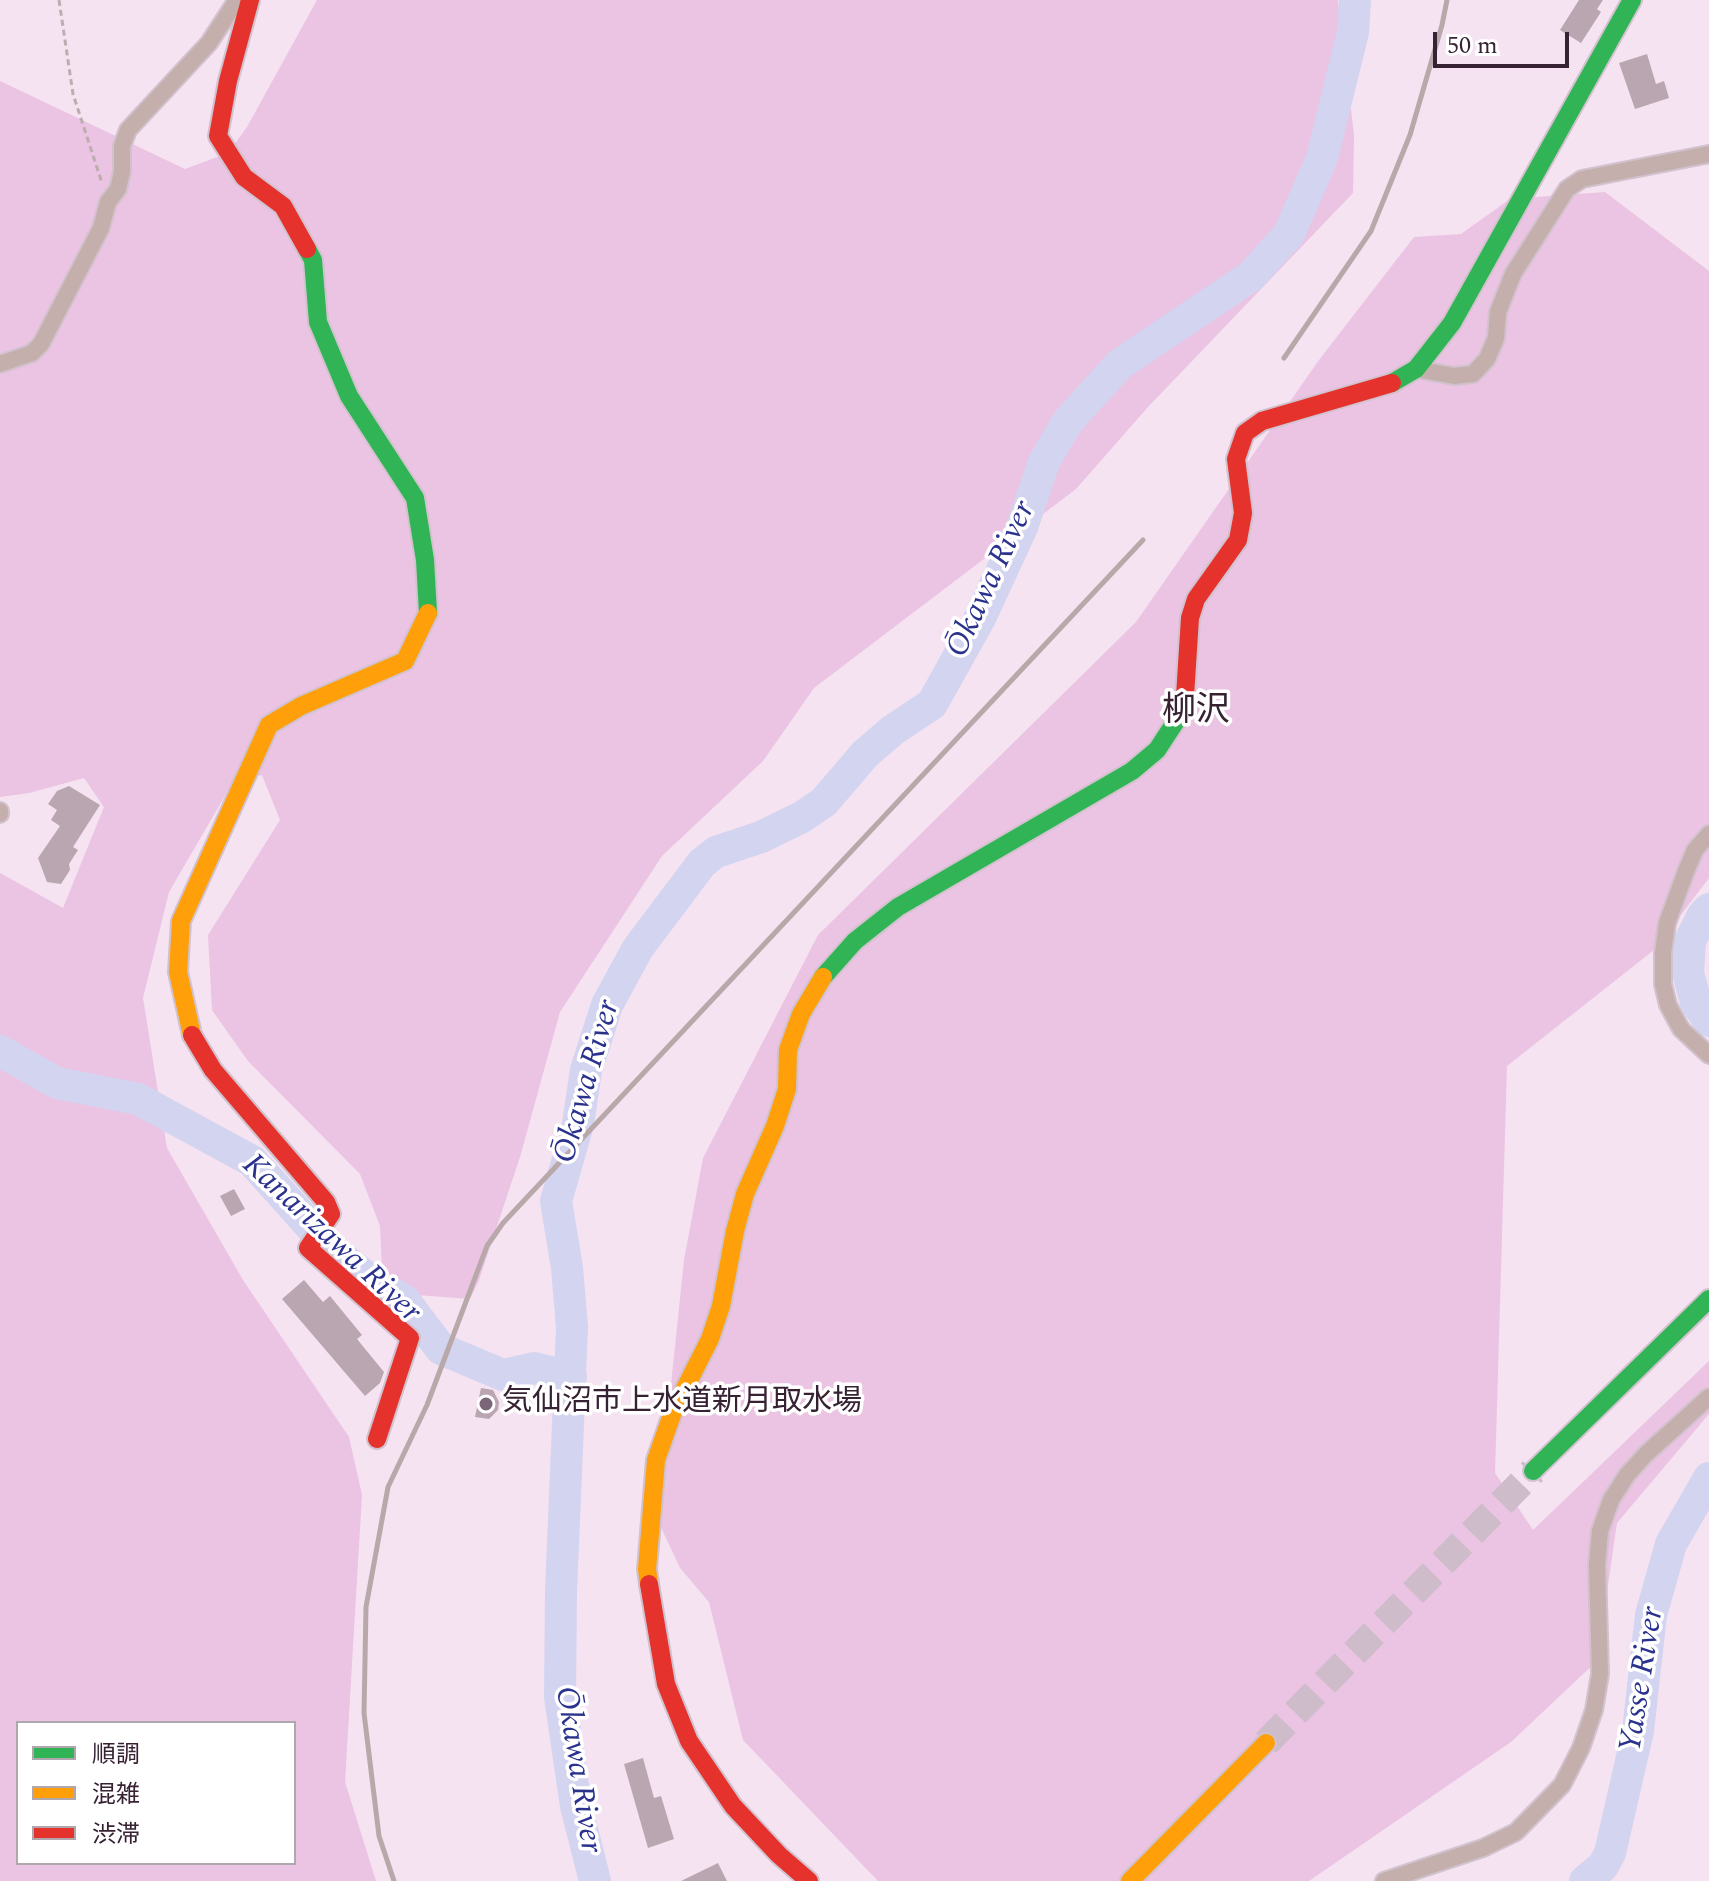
<!DOCTYPE html>
<html>
<head>
<meta charset="utf-8">
<style>
  body { margin:0 }
  #map { position:relative; width:1709px; height:1881px; overflow:hidden; background:#f5e3f1; font-family:Spectral,"Noto Sans JP",serif }
  canvas { display:block }
  .legend { position:absolute; left:16px; top:1721px; width:280px; height:144px; box-sizing:border-box; background:#fff; border:2px solid #afa7ad; margin:0; padding:10px 14px; list-style:none; font-size:24px; color:#372233 }
  .legend li { display:flex; align-items:center; gap:16px; height:40px }
  .legend b { width:40px; border:2px solid #afa7ad }
  .scale { position:absolute; left:1433px; top:32px; width:136px; height:36px; box-sizing:border-box; border:4px solid #372233; border-top:0; padding-left:10px; font-size:24px; line-height:28px; white-space:nowrap; color:#372233; -webkit-text-stroke:6px #fff; paint-order:stroke }
</style>
</head>
<body>
<div id="map">
<canvas width="1709" height="1881"></canvas>
<ul class="legend">
<li><b style="height:10px;background:#30b455"></b>順調</li>
<li><b style="height:10px;background:#ff9f0a"></b>混雑</li>
<li><b style="height:10px;background:#e5322d"></b>渋滞</li>
</ul>
<div class="scale">50 m</div>
</div>
<script>
const ctx = document.querySelector('canvas').getContext('2d');
ctx.lineJoin = 'round';
function fillPath(path, color) {
  ctx.fillStyle = color;
  ctx.fill(path, 'evenodd');
}
function toPath(rows) {
  const path = new Path2D();
  for (const r of rows) {
    path.moveTo(r[0], r[1]);
    for (let i = 2; i < r.length; i += 2) path.lineTo(r[i], r[i + 1]);
  }
  return path;
}
function strokePath(path, color, width, dash) {
  ctx.strokeStyle = color;
  ctx.lineWidth = width;
  ctx.lineCap = dash ? 'butt' : 'round';
  ctx.setLineDash(dash || []);
  ctx.stroke(path);
}
function label(font, color, halo, rows, align = 'center') {
  ctx.font = font + ' Spectral,"Noto Sans JP",serif';
  ctx.lineWidth = 7;
  ctx.setLineDash([]);
  ctx.textBaseline = 'middle';
  ctx.strokeStyle = halo;
  ctx.fillStyle = color;
  for (const [text, x, y, turn = 0] of rows) {
    ctx.save();
    ctx.translate(x, y);
    ctx.rotate((+turn || 0) * Math.PI / 180);
    ctx.textAlign = isNaN(turn) ? turn : align;
    if (halo) ctx.strokeText(text, 0, 0);
    ctx.fillText(text, 0, 0);
    ctx.restore();
  }
}
fillPath(toPath([
  [317,0,1338,0,1354,135,1353,193,1148,407,1076,489,814,688,763,761,662,856,560,1012,520,1157,479,1280,470,1299,417,1295,382,1268,380,1226,360,1174,248,1061,212,1010,208,935,280,820,262,775,233,782,169,892,143,998,167,1148,243,1280,349,1437,362,1495,345,1782,376,1881,0,1881,0,873,63,908,104,807,84,778,29,793,0,797,0,81,185,169,228,153,247,127],
  [18,1723,294,1723,294,1863,18,1863],
  [1605,192,1709,271,1709,878,1654,950,1507,1066,1495,1473,1533,1530,1709,1361,1709,1414,1617,1523,1597,1661,1511,1742,1309,1881,878,1881,743,1740,709,1602,680,1568,657,1519,684,1260,703,1158,818,935,1136,622,1319,360,1414,237,1461,234,1510,199]
]), '#ebc3e3');
strokePath(toPath([
  [1709,909,1703,915,1690,941,1688,973,1696,1002,1709,1021],
  [0,1051,57,1083,138,1099,252,1161,331,1249,375,1284,404,1300,441,1349,503,1375,534,1368,571,1377],
  [595,1881,576,1806,560,1697,561,1592,572,1327,567,1268,556,1201,578,1124,586,1070,607,1005,638,948,702,863,716,852,761,837,802,817,824,802,865,754,893,730,932,704,980,618,1022,527,1044,462,1068,421,1120,364,1251,276,1289,234,1322,158,1353,32,1355,0],
  [1585,1881,1603,1866,1610,1853,1638,1731,1651,1615,1671,1544,1709,1478]
]), '#d3d4f0', 32);
fillPath(toPath([
  [1579,0,1603,0,1597,9,1601,12,1581,43,1560,30],
  [1647,54,1656,84,1664,81,1669,98,1635,109,1619,63],
  [69,786,100,805,73,847,78,850,69,864,70,870,61,884,47,882,38,858,60,826,51,820,57,810,48,804,57,791],
  [234,1189,245,1209,231,1216,220,1196],
  [304,1280,323,1302,330,1296,362,1335,357,1339,384,1372,380,1383,365,1396,282,1299],
  [481,1388,493,1390,499,1402,498,1410,489,1419,475,1417],
  [643,1758,654,1798,661,1796,674,1839,648,1848,624,1764],
  [718,1863,727,1881,681,1881]
]), '#baa6b1');
strokePath(toPath([
  [1266,1743,1533,1471]
]), '#cfbccb', 28, [28, 14]);
const street = toPath([
  [0,364,32,353,41,344,101,228,108,202,118,189,122,172,122,146,128,130,209,43,237,0],
  [1416,369,1454,376,1473,374,1487,359,1496,338,1498,312,1513,274,1567,189,1582,179,1709,154],
  [0,811,0,814],
  [1709,834,1695,850,1686,871,1667,923,1663,953,1663,984,1668,1005,1681,1029,1709,1055],
  [1384,1881,1483,1848,1516,1832,1562,1785,1581,1748,1594,1710,1600,1674,1597,1565,1600,1531,1611,1500,1627,1475,1646,1454,1709,1397]
]);
const fast = toPath([
  [307,249,313,260,318,322,349,396,415,498,425,560,428,613],
  [1392,383,1416,369,1452,323,1632,0],
  [823,977,855,941,898,907,1132,771,1157,750,1176,721,1185,696],
  [1533,1471,1709,1299]
]);
const slow = toPath([
  [192,1035,178,972,181,921,269,725,301,706,405,661,428,613],
  [649,1584,647,1569,656,1460,673,1412,710,1339,721,1306,735,1231,745,1194,775,1126,787,1089,788,1050,801,1014,823,977],
  [1130,1881,1266,1743]
]);
const jam = toPath([
  [250,0,228,81,218,136,244,177,283,206,307,249],
  [1185,696,1190,618,1196,599,1238,540,1243,513,1236,459,1245,433,1262,421,1392,383],
  [192,1035,213,1070,326,1202,331,1214,308,1248,410,1338,377,1439],
  [649,1584,666,1684,689,1741,733,1806,779,1855,809,1881]
]);
strokePath(street, '#d1c2ce', 20);
strokePath(fast, '#d1c2ce', 22);
strokePath(slow, '#d1c2ce', 22);
strokePath(jam, '#d1c2ce', 22);
strokePath(toPath([
  [59,0,73,94,102,183]
]), '#beadaf', 3, [6, 4]);
strokePath(street, '#c5afad', 16);
strokePath(fast, '#30b455', 18);
strokePath(slow, '#ff9f0a', 18);
strokePath(jam, '#e5322d', 18);
strokePath(toPath([
  [1284,358,1371,231,1410,135,1442,25,1447,0],
  [394,1881,379,1836,364,1713,366,1607,388,1487,427,1405,487,1246,503,1223,1143,540]
]), '#b9a8aa', 5);
for (const [x, y, r, color] of [
  [486,1404,8,"#7a6676"]
]) {
  const dot = new Path2D();
  dot.arc(x, y, r, 0, 2 * Math.PI);
  ctx.fillStyle = color;
  ctx.fill(dot);
  strokePath(dot, '#fff', 3);
}
label('30px', '#372233', '#fff', [
  ["気仙沼市上水道新月取水場",502,1404]
], 'left');
label('italic 32px', '#2a328e', '#fff', [
  ["Ōkawa River",993,580,-65],
  ["Ōkawa River",589,1082,-74],
  ["Kanarizawa River",330,1240,43],
  ["Yasse River",1644,1680,-81],
  ["Ōkawa River",576,1770,81]
]);
label('34px', '#372233', '#fff', [
  ["柳沢",1196,713]
]);
</script>
</body>
</html>
